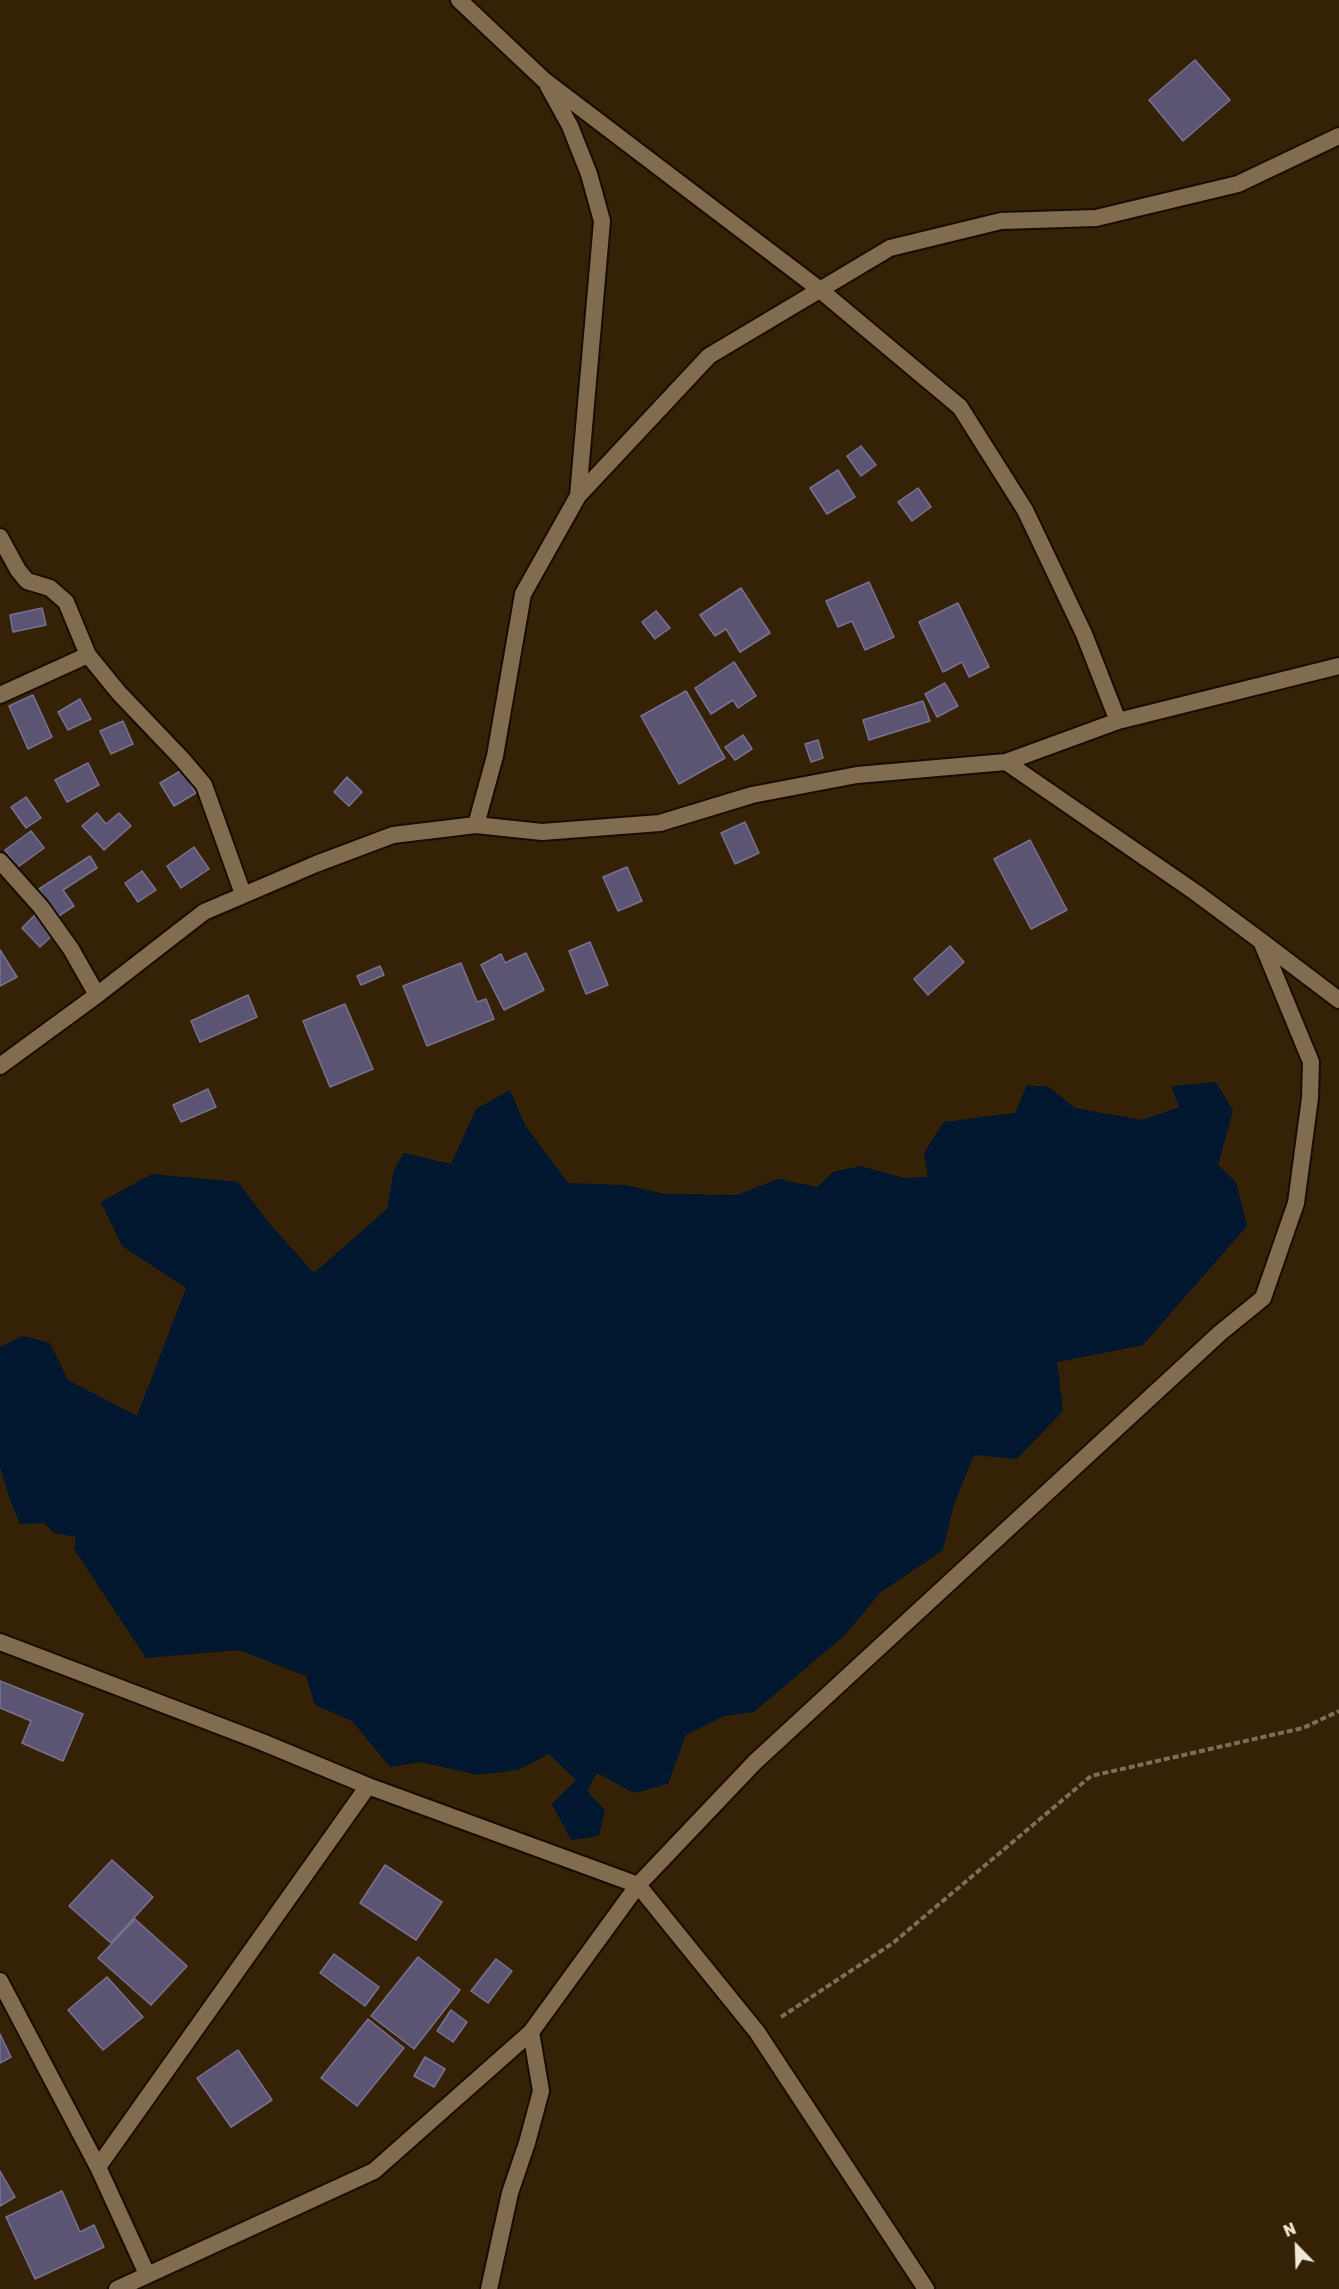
<!DOCTYPE html>
<html>
<head>
<meta charset="utf-8">
<style>
  body { margin:0 }
  #map { position:relative; width:1339px; height:2289px; overflow:hidden; background:#352206; font-family:Rubik,sans-serif }
  canvas { display:block }
  .north { position:absolute; left:1267px; top:2217px; width:60px; height:60px; -webkit-text-stroke:4px #352206; paint-order:stroke; rotate:337deg; font-size:16px; font-weight:700; line-height:24px; text-align:center; color:#f3e7d7 }
  .north::after { content:''; display:block; margin:auto; width:21px; height:27px; background:#f3e7d7; clip-path:polygon(50% 0,100% 100%,50% 72%,0 100%) }
</style>
</head>
<body>
<div id="map">
<canvas width="1339" height="2289"></canvas>
<div class="north">N</div>
</div>
<script>
const ctx = document.querySelector('canvas').getContext('2d');
ctx.lineJoin = 'round';
function fillPath(path, color) {
  ctx.fillStyle = color;
  ctx.fill(path, 'evenodd');
}
function toPath(rows) {
  const path = new Path2D();
  for (const r of rows) {
    path.moveTo(r[0], r[1]);
    for (let i = 2; i < r.length; i += 2) path.lineTo(r[i], r[i + 1]);
  }
  return path;
}
function strokePath(path, color, width, dash) {
  ctx.strokeStyle = color;
  ctx.lineWidth = width;
  ctx.lineCap = dash ? 'butt' : 'round';
  ctx.setLineDash(dash || []);
  ctx.stroke(path);
}
fillPath(toPath([
  [1216,1082,1233,1111,1218,1165,1236,1182,1247,1226,1143,1345,1057,1362,1063,1411,1017,1459,974,1455,954,1504,943,1550,880,1593,846,1634,754,1712,724,1716,686,1735,668,1784,634,1793,597,1773,587,1791,605,1810,599,1836,571,1840,552,1804,576,1780,549,1754,518,1770,478,1775,421,1762,390,1767,352,1721,315,1705,306,1676,239,1650,146,1658,74,1549,76,1537,54,1533,44,1523,20,1524,9,1497,0,1467,0,1347,23,1336,50,1343,68,1380,137,1416,186,1288,122,1246,101,1202,152,1174,238,1182,269,1223,314,1273,387,1209,394,1170,404,1153,451,1164,476,1109,510,1090,525,1125,568,1183,625,1185,665,1194,737,1195,778,1179,817,1187,833,1172,860,1166,904,1178,928,1177,924,1153,944,1122,1015,1113,1027,1085,1049,1087,1075,1108,1142,1120,1179,1107,1171,1086]
]), '#001730');
const building = toPath([
  [1195,60,1230,100,1183,141,1149,100,1195,60],
  [861,446,876,465,861,476,847,456,861,446],
  [838,470,855,497,827,514,810,488,838,470],
  [918,488,931,507,912,521,898,502,918,488],
  [869,582,894,637,865,650,852,621,838,627,826,601,869,582],
  [741,588,770,633,740,652,726,629,715,636,700,615,741,588],
  [958,603,989,667,969,677,962,662,943,672,919,622,958,603],
  [42,608,46,625,13,632,10,615,42,608],
  [656,611,670,628,655,639,642,622,656,611],
  [734,662,756,696,738,708,733,700,711,714,695,688,734,662],
  [945,683,958,706,937,717,925,694,945,683],
  [686,691,725,758,679,784,641,716,686,691],
  [33,695,52,737,28,749,9,706,33,695],
  [80,699,91,719,68,730,58,712,80,699],
  [923,701,930,721,869,740,863,720,923,701],
  [123,721,133,744,111,754,100,731,123,721],
  [743,735,752,749,735,760,725,747,743,735],
  [818,740,823,758,811,762,805,744,818,740],
  [88,763,99,785,67,802,55,780,88,763],
  [182,770,196,793,174,806,160,783,182,770],
  [347,777,362,792,349,806,334,792,347,777],
  [26,797,41,818,26,828,11,807,26,797],
  [97,813,106,824,119,813,131,826,104,850,82,826,97,813],
  [745,822,759,853,735,864,721,833,745,822],
  [31,831,44,848,18,867,5,850,31,831],
  [1030,840,1067,910,1031,929,994,859,1030,840],
  [194,847,209,869,181,888,167,866,194,847],
  [90,856,97,868,63,890,74,906,57,917,39,889,90,856],
  [627,867,642,901,618,911,603,877,627,867],
  [142,871,156,890,138,902,125,883,142,871],
  [36,914,54,934,40,947,22,928,36,914],
  [590,942,608,985,586,994,569,951,590,942],
  [950,946,964,962,928,995,914,979,950,946],
  [0,950,17,977,0,986,0,950],
  [526,953,544,990,504,1010,481,965,501,954,505,963,526,953],
  [461,963,477,1002,486,999,494,1019,427,1046,403,986,461,963],
  [380,966,384,975,361,985,357,976,380,966],
  [248,995,257,1017,200,1042,191,1021,248,995],
  [345,1004,373,1069,330,1087,303,1021,345,1004],
  [208,1089,216,1107,181,1122,173,1105,208,1089],
  [0,1681,83,1714,63,1761,22,1743,31,1721,0,1708,0,1681],
  [112,1860,153,1897,111,1943,69,1906,112,1860],
  [385,1865,442,1902,416,1940,360,1903,385,1865],
  [135,1919,187,1966,151,2005,98,1958,135,1919],
  [334,1954,379,1987,365,2006,320,1973,334,1954],
  [418,1957,460,1990,414,2049,371,2016,418,1957],
  [496,1959,512,1971,488,2003,471,1991,496,1959],
  [107,1977,143,2017,103,2050,68,2010,107,1977],
  [451,2010,467,2022,453,2042,437,2031,451,2010],
  [368,2019,404,2048,357,2106,321,2078,368,2019],
  [0,2034,11,2057,0,2063,0,2034],
  [238,2050,272,2100,231,2127,197,2078,238,2050],
  [425,2057,445,2069,434,2087,414,2076,425,2057],
  [0,2171,15,2197,0,2206,0,2171],
  [62,2191,80,2232,94,2225,104,2247,35,2279,6,2217,62,2191]
]);
fillPath(building, '#5b5573');
strokePath(building, '#787191', 1.5);
const minor = toPath([
  [459,0,544,80,819,289,960,407,1025,510,1084,634,1118,721],
  [578,496,709,356,890,248,1001,221,1096,218,1238,184,1339,136],
  [0,537,18,570,27,581,50,588,66,602,88,655,119,693,182,759,204,785,243,894],
  [0,695,88,655],
  [476,825,495,756,523,594,578,496,602,221,589,174,570,126,548,86],
  [0,861,41,907,71,949,97,995],
  [1261,941,1339,1000],
  [0,1066,97,995,204,912,316,864,393,835,476,825,542,832,660,823,752,795,857,775,1006,762,1118,721,1339,666],
  [0,1642,262,1742,368,1786,638,1885,757,2032,926,2289],
  [0,1981,98,2167,147,2274],
  [98,2167,368,1786],
  [117,2289,374,2171,531,2032],
  [489,2289,510,2193,527,2143,541,2091,531,2032,638,1885,755,1762,1220,1333,1263,1298,1296,1203,1310,1098,1311,1062,1261,941,1195,892,1006,762]
]);
strokePath(minor, '#190c00', 20);
strokePath(toPath([
  [781,2017,893,1943,1091,1776,1303,1728,1339,1711]
]), '#7e6e57', 4, [6, 3]);
strokePath(minor, '#816c4f', 16);
</script>
</body>
</html>
